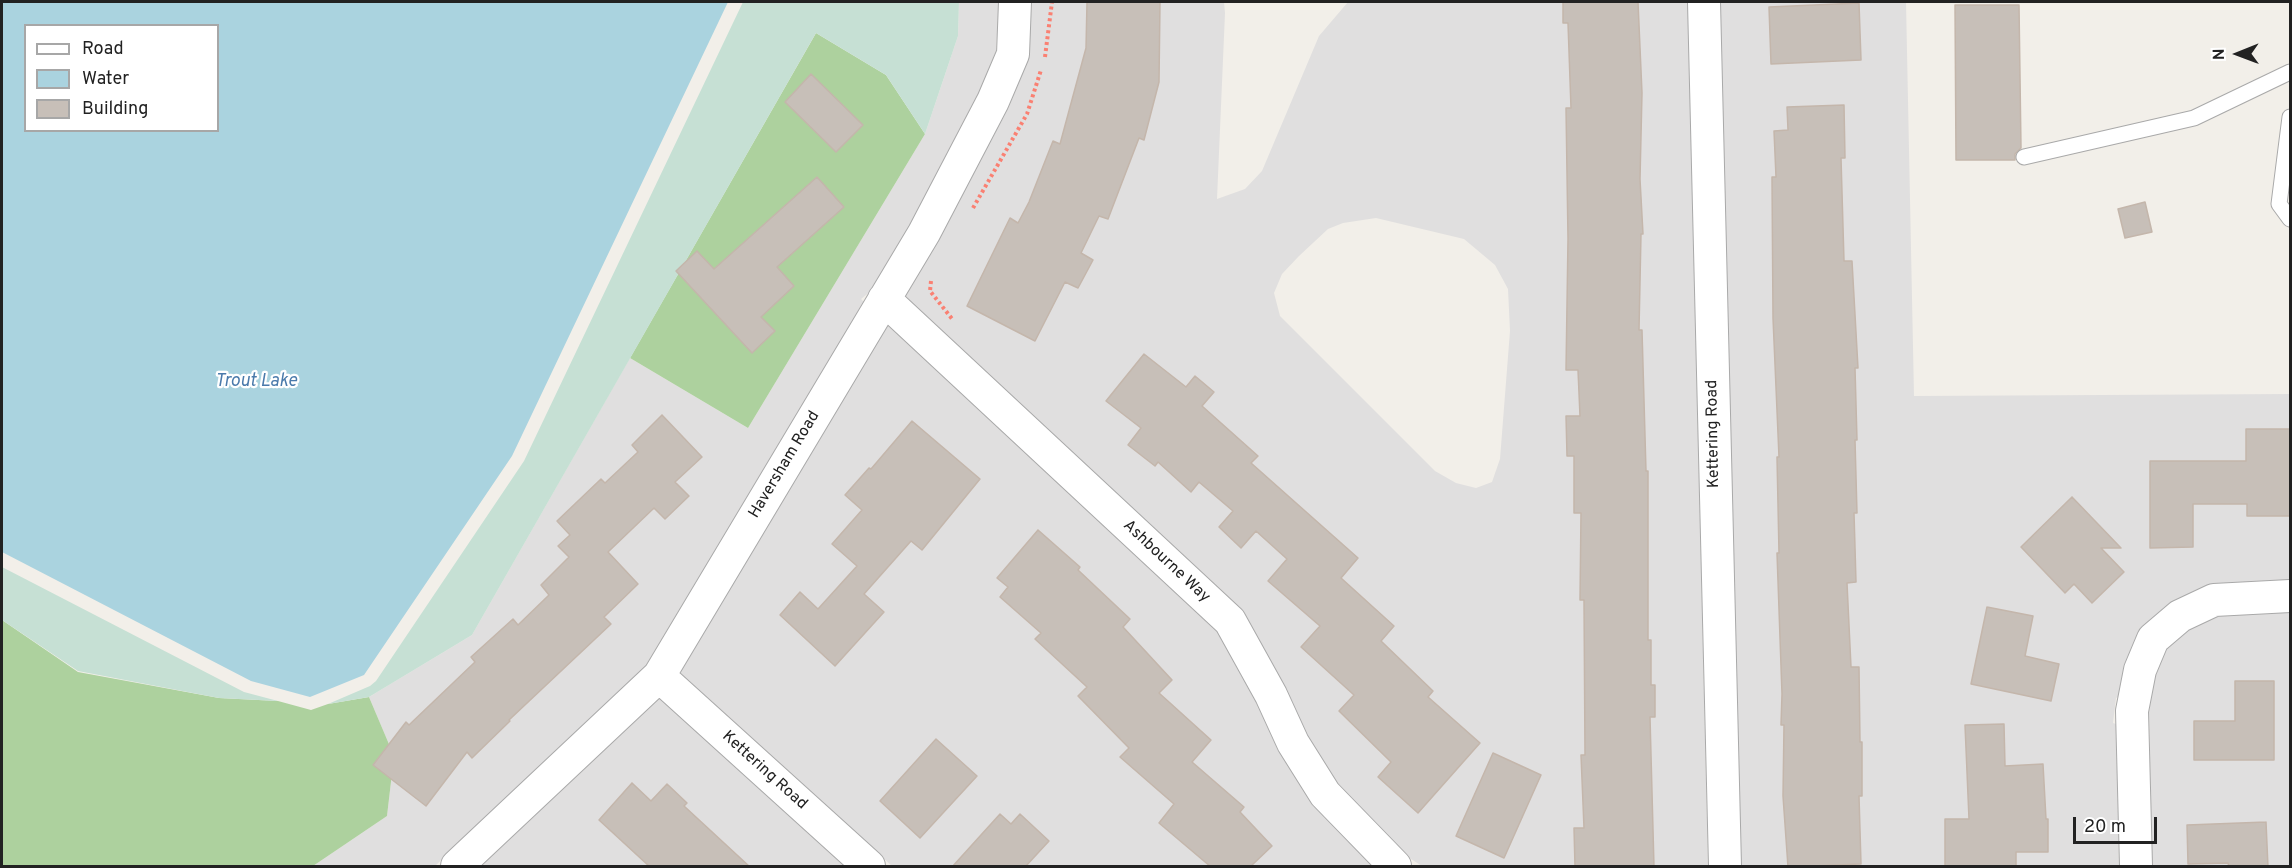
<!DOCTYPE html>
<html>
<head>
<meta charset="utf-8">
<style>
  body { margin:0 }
  #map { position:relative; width:2292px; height:868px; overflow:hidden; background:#f2efe9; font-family:Overpass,sans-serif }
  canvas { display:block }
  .frame { position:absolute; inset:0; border:3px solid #222; pointer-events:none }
  .legend { position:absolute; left:24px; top:24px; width:195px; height:108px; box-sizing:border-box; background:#fff; border:2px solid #a7a7a7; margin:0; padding:8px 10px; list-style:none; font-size:18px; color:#222 }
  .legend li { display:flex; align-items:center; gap:12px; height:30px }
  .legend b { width:30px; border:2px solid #a7a7a7 }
  .north { position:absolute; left:2208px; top:24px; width:60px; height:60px; -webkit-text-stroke:4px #fff; paint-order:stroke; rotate:269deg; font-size:16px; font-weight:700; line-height:24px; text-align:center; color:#222 }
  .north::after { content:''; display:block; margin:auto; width:21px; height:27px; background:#222; clip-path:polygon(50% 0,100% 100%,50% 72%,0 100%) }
  .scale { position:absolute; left:2073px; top:817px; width:84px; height:27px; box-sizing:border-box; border:3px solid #222; border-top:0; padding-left:8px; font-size:18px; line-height:21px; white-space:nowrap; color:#222; -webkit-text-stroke:4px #fff; paint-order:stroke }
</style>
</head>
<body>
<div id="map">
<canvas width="2292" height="868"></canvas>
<div class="frame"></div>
<ul class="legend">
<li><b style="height:8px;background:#fff"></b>Road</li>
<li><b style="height:16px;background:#aad3df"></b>Water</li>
<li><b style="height:16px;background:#c7bfb8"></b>Building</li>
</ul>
<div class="north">N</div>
<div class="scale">20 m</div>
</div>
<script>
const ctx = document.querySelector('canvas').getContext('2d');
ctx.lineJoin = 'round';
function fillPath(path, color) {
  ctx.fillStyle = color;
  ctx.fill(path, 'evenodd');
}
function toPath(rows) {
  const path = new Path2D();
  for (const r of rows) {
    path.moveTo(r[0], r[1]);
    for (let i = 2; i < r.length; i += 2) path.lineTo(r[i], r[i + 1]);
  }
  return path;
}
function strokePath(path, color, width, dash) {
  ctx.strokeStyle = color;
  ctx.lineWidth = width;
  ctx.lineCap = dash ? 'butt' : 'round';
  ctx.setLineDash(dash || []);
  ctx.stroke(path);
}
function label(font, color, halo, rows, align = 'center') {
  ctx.font = font + ' Overpass,sans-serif';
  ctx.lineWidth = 4.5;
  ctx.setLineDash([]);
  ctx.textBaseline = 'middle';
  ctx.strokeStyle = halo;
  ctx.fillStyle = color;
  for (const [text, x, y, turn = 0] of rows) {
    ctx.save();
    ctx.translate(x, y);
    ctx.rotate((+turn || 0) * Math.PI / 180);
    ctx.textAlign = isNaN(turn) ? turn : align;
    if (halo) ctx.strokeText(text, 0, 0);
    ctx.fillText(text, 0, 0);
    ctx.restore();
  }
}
fillPath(toPath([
  [959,2,999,2,996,51,978,96,909,227,871,291,861,299,864,302,645,667,435,866,313,866,387,816,394,756,369,697,472,635,630,358,748,428,925,134,958,36],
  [1032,2,1224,2,1225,13,1217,199,1245,189,1262,171,1319,36,1348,2,1688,2,1708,866,1422,866,1400,852,1339,786,1307,737,1286,689,1242,611,904,297,938,239,1009,107,1028,59],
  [1376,218,1464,239,1495,265,1508,289,1510,331,1500,459,1492,482,1476,488,1456,483,1435,471,1280,316,1274,293,1282,274,1299,256,1328,229,1343,223],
  [1720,2,1906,2,1914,396,2290,394,2290,582,2142,629,2124,665,2118,697,2116,698,2113,723,2116,724,2119,866,1741,866],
  [888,324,1216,629,1256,701,1278,750,1311,801,1372,866,892,866,679,673],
  [2290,611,2290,866,2152,866,2149,712,2155,674,2167,647,2189,628,2218,614],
  [659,697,846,866,479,866]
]), '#e0dfdf');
fillPath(toPath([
  [816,33,886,75,925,134,748,428,630,358],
  [2,620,78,672,219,698,278,701,311,710,328,704,369,697,394,756,387,816,313,866,2,866]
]), '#add19e');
fillPath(toPath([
  [743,2,959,2,958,36,925,134,886,75,816,33,472,635,369,697,328,704,370,686,376,681,524,461],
  [2,567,244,692,278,701,219,698,78,671,2,620]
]), '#c6e0d4');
fillPath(toPath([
  [2,2,728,2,512,456,364,675,310,697,251,681,2,552],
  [26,26,218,26,218,130,26,130]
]), '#aad3df');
const building = toPath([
  [1087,2,1160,2,1159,82,1144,140,1139,138,1108,219,1099,216,1081,253,1093,260,1078,288,1065,282,1035,341,967,306,1010,218,1018,223,1029,202,1053,141,1060,144,1086,48,1087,2],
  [1563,2,1638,2,1642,93,1640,179,1643,234,1641,234,1639,330,1642,330,1646,471,1648,471,1648,640,1651,640,1651,685,1655,685,1655,717,1650,717,1654,867,1575,867,1574,828,1584,828,1581,755,1585,755,1584,600,1580,600,1581,513,1574,513,1574,456,1567,456,1566,416,1580,416,1578,370,1566,370,1568,239,1566,108,1571,108,1568,23,1563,23,1563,2],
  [1859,3,1861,60,1771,64,1769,7,1859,3],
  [1955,5,2019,5,2021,148,2015,154,2015,160,1956,160,1955,5],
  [811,74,863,125,836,152,785,102,811,74],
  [1844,105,1845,158,1841,158,1844,261,1852,261,1858,368,1855,368,1857,440,1855,440,1857,513,1854,513,1856,582,1847,583,1851,667,1859,667,1860,742,1862,742,1862,796,1859,796,1861,864,1788,867,1783,796,1784,725,1781,725,1782,694,1777,553,1779,553,1777,457,1779,457,1773,318,1772,177,1776,177,1774,131,1788,130,1787,107,1844,105],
  [817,177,844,207,777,267,794,286,761,317,775,331,752,353,676,271,697,251,714,269,817,177],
  [2145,202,2152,232,2125,238,2118,209,2145,202],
  [1144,354,1186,387,1195,376,1214,392,1202,406,1258,456,1251,463,1358,558,1341,578,1394,626,1381,641,1433,691,1428,697,1480,743,1418,813,1378,777,1391,762,1339,711,1354,695,1301,647,1320,626,1268,581,1287,559,1256,531,1241,548,1219,527,1233,511,1199,482,1191,492,1158,462,1155,466,1128,445,1141,428,1106,401,1144,354],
  [662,415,702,457,675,482,689,496,665,519,654,508,608,552,638,584,604,617,611,624,509,720,510,721,472,758,467,752,426,806,373,765,406,722,409,725,475,662,471,657,513,619,518,625,549,595,541,585,569,557,558,546,570,535,557,521,601,479,605,483,638,452,632,445,662,415],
  [912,421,980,479,922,550,911,541,864,594,884,612,835,666,780,615,800,592,818,609,857,566,832,544,862,510,845,495,869,468,871,469,912,421],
  [2246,429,2290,429,2290,516,2247,516,2247,504,2193,504,2193,547,2150,548,2150,461,2246,461,2246,429],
  [2072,497,2121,548,2101,548,2124,572,2092,603,2074,584,2065,593,2021,547,2072,497],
  [1038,530,1080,567,1078,570,1130,619,1123,627,1172,680,1159,693,1211,740,1192,762,1244,807,1240,812,1272,846,1250,867,1211,867,1159,823,1174,804,1120,757,1129,748,1078,696,1087,687,1035,639,1041,633,1000,597,1008,587,997,578,1038,530],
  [1987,607,2033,616,2025,656,2059,664,2051,701,1971,684,1987,607],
  [2235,681,2274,681,2274,760,2194,760,2194,721,2235,721,2235,681],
  [2004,724,2005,766,2043,764,2046,819,2048,819,2048,852,2016,852,2016,867,1945,867,1945,819,1969,819,1965,725,2004,724],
  [936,739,977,776,920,838,880,801,936,739],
  [1493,753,1541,775,1504,858,1456,836,1493,753],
  [632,783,651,801,667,784,687,803,684,806,750,867,650,867,599,820,632,783],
  [1000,814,1011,824,1020,814,1049,841,1025,867,952,867,1000,814],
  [2266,822,2268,867,2229,867,2228,863,2188,864,2187,825,2266,822]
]);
fillPath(building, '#c7bfb8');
strokePath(building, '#c4b6ab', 1.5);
const service = toPath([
  [2290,117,2279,204,2290,219],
  [2024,157,2194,118,2290,72]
]);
const minor = toPath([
  [1704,2,1725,866],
  [884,299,1230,621,1271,695,1293,743,1325,794,1395,866],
  [659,676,869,866],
  [457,866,659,676,924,233,993,101,1013,54,1015,2],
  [2136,866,2132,711,2140,670,2153,639,2180,616,2214,600,2290,596]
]);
strokePath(service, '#a9a9a9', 17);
strokePath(minor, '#a9a9a9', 34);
strokePath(toPath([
  [1045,57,1052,2],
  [973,208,1027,114,1041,70],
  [931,281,930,291,953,320]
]), '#fa8072', 4, [3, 3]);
strokePath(service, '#fff', 15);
strokePath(minor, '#fff', 32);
label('16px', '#222', '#fff', [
  ["Kettering Road",1714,434,-91],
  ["Haversham Road",785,465,-59],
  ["Ashbourne Way",1166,562,43],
  ["Kettering Road",764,771,42]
]);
label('italic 18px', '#4a7aab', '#fff', [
  ["Trout Lake",256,382]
]);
</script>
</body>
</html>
